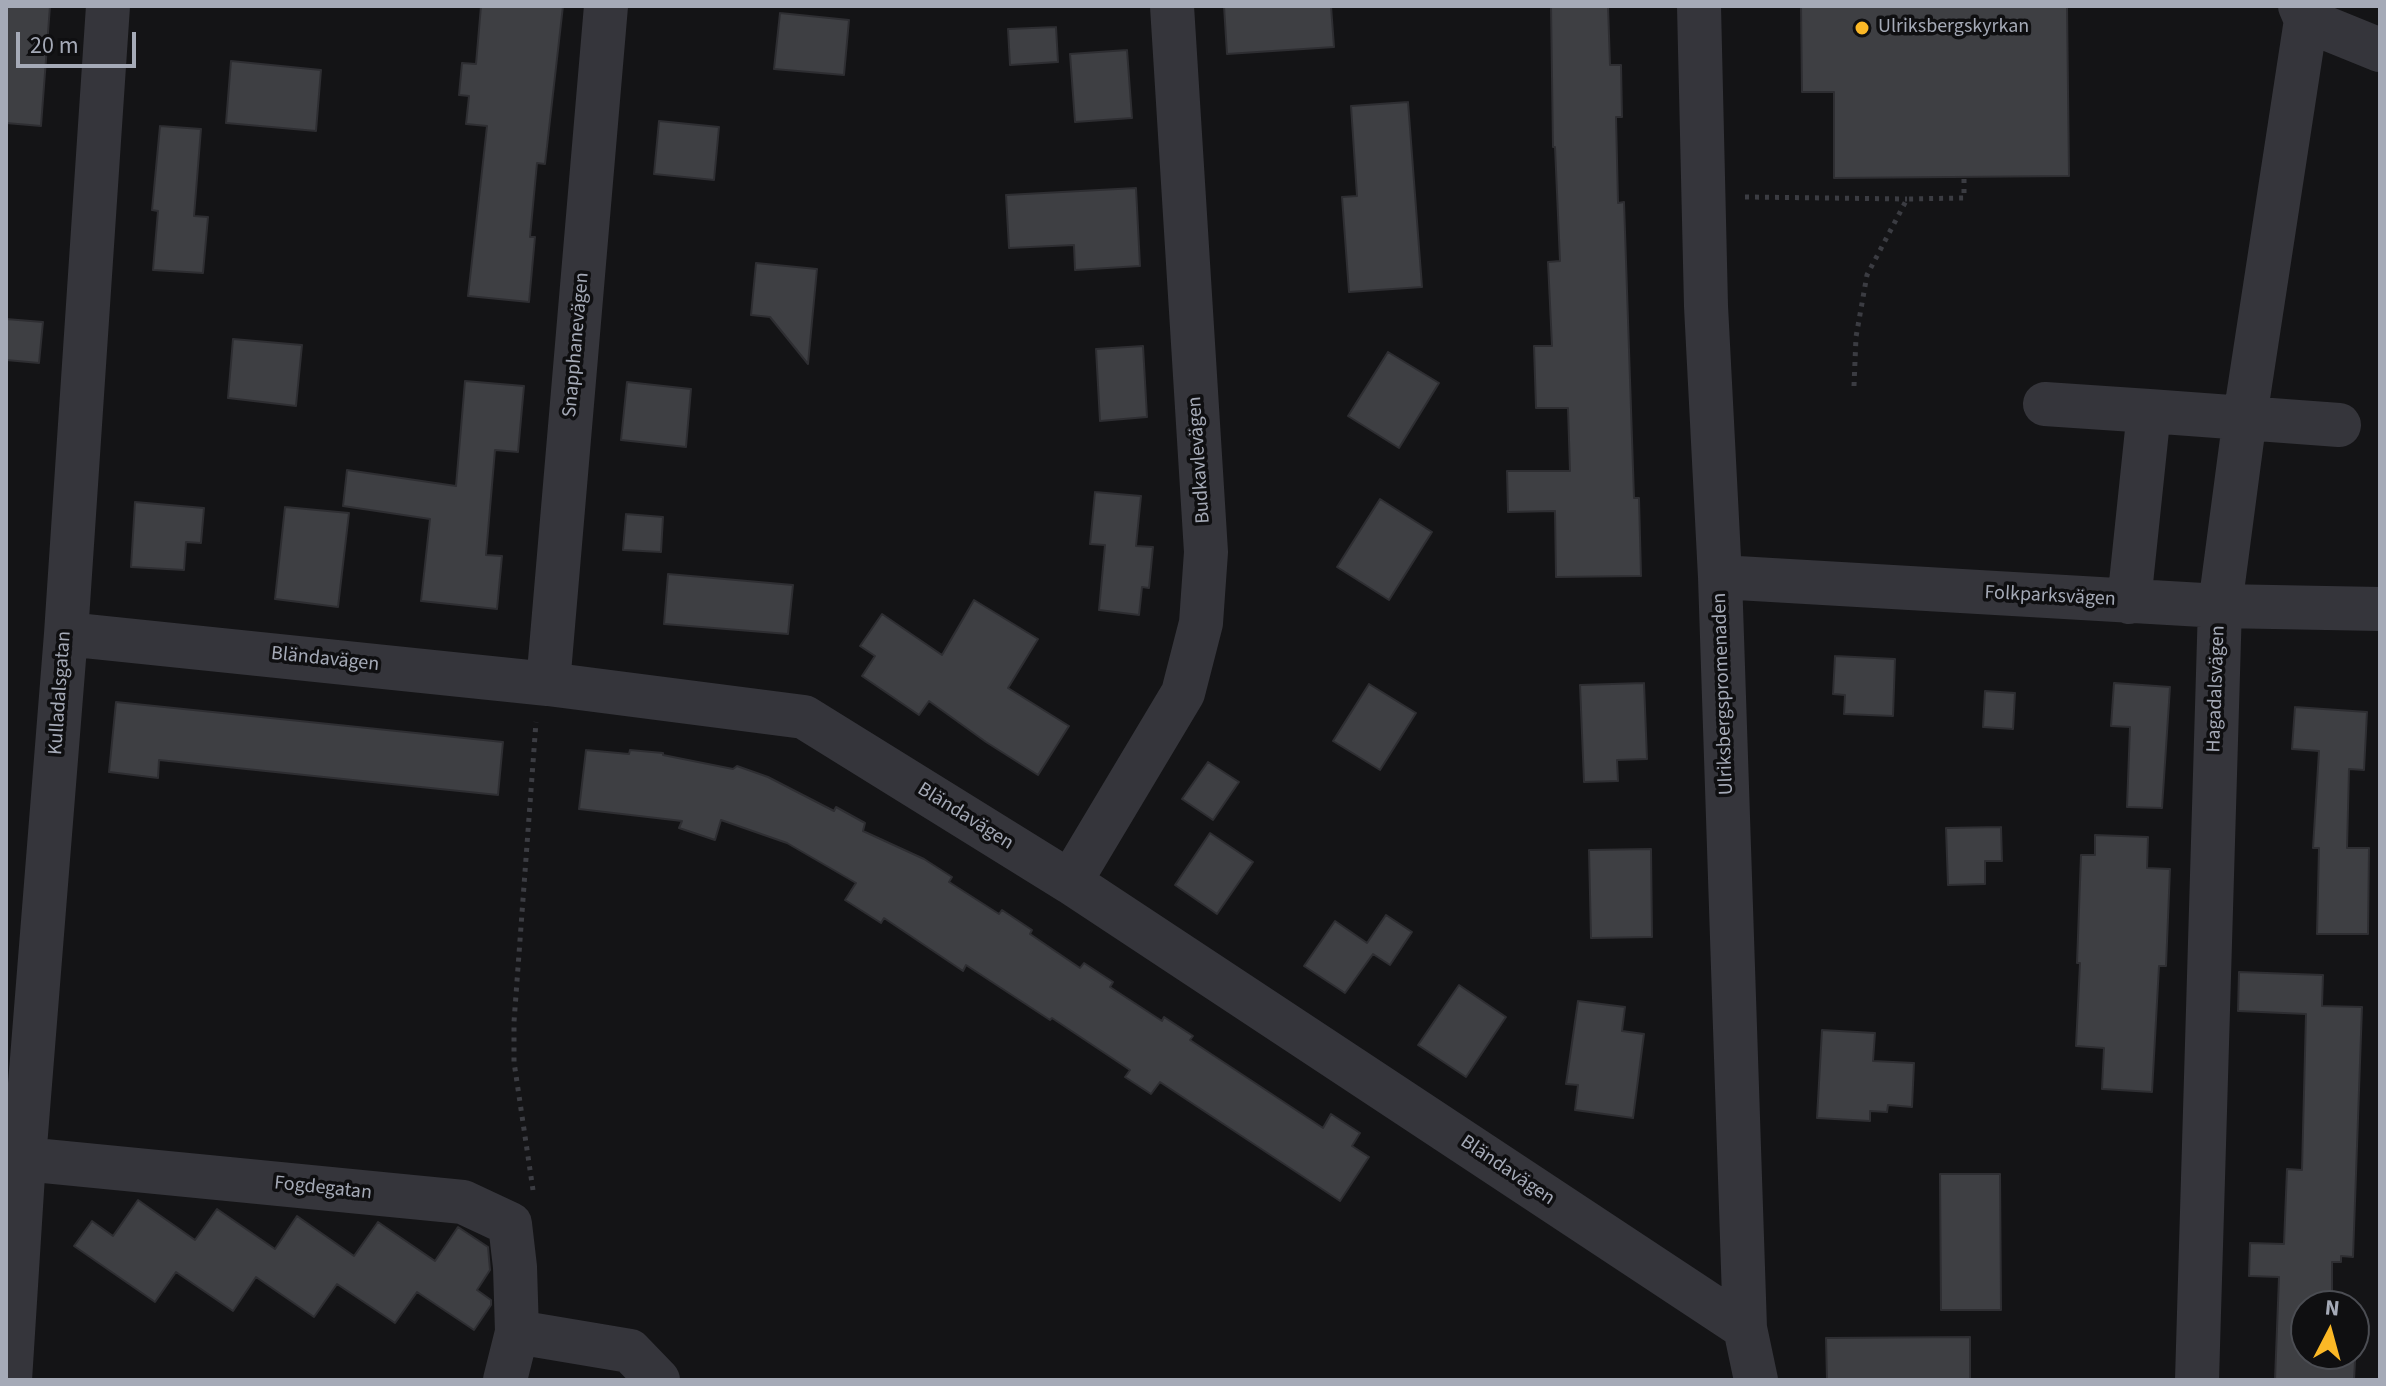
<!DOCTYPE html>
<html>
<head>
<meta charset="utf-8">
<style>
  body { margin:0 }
  #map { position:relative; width:2386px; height:1386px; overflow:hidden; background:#141416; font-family:"Source Sans 3",sans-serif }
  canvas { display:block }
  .frame { position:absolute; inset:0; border:8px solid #a5aab7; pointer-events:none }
  .north { position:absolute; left:2290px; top:1290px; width:80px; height:80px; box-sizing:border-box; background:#0f0f11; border:2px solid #4b4d53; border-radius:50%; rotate:6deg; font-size:22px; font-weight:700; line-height:32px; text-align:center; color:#a5aab7 }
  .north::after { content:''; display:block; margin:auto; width:28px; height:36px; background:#fbb826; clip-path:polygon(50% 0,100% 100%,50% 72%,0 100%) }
  .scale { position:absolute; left:16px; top:32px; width:120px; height:36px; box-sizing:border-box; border:4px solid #a5aab7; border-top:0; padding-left:10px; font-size:24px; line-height:28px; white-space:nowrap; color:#a5aab7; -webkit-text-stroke:6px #0f0f11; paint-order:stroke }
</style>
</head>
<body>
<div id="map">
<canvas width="2386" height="1386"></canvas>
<div class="frame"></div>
<div class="north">N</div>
<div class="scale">20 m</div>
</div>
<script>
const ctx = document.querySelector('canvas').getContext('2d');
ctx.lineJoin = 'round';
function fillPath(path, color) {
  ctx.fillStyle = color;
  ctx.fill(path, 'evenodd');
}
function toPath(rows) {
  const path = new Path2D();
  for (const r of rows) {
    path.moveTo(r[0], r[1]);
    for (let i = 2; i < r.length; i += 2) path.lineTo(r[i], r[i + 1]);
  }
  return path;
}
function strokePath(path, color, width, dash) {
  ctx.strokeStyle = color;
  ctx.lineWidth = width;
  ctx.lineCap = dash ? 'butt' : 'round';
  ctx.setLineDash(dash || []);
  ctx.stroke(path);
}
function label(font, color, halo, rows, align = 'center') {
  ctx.font = font + ' "Source Sans 3",sans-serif';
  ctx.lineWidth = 7;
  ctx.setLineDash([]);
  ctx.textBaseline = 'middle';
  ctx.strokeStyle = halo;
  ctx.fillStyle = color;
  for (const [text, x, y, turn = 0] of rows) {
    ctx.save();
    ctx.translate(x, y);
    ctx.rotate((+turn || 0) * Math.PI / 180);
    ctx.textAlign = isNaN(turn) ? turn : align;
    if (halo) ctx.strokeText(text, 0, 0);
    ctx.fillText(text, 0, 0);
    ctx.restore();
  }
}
const building = toPath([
  [6,6,50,6,41,126,6,123,6,6],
  [481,6,563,6,545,164,537,163,530,237,535,237,529,302,468,296,487,126,466,124,469,96,459,95,462,63,476,64,481,6],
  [1224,6,1331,6,1334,47,1227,54,1224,6],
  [1551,6,1608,6,1610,65,1621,65,1622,117,1616,117,1618,203,1624,202,1634,498,1639,498,1641,576,1556,577,1555,511,1508,512,1507,471,1570,471,1568,408,1536,408,1534,346,1552,346,1548,262,1560,261,1555,147,1553,147,1551,6],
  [1801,6,2067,6,2069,176,1834,178,1834,92,1802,92,1801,6],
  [780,13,849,20,844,75,774,69,780,13],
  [1056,27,1058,62,1010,65,1008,29,1056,27],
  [1127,50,1132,118,1075,122,1070,54,1127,50],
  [231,61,321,70,316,131,226,123,231,61],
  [1408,102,1422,287,1349,292,1342,197,1357,196,1351,106,1408,102],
  [659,121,719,127,714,180,654,174,659,121],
  [160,126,201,129,194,216,208,217,203,273,153,270,158,211,152,210,160,126],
  [1136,188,1140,266,1075,270,1074,245,1009,248,1006,195,1136,188],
  [756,263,817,269,808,364,770,317,751,315,756,263],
  [6,319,43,322,39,363,6,360,6,319],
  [233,339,302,345,296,406,228,398,233,339],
  [1143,346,1147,417,1100,421,1096,349,1143,346],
  [1388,352,1439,383,1399,448,1348,416,1388,352],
  [465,381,524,386,518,452,495,450,486,555,502,556,497,609,421,601,430,519,343,506,347,470,456,486,465,381],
  [627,382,691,389,686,447,621,440,627,382],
  [1095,492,1141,496,1136,546,1153,547,1149,588,1142,587,1139,615,1099,610,1105,545,1090,544,1095,492],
  [1380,499,1432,532,1389,600,1337,567,1380,499],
  [135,502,204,508,201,543,186,542,184,570,131,567,135,502],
  [285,507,349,513,338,607,275,599,285,507],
  [626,514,663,517,661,552,623,550,626,514],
  [668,574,793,585,788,634,664,624,668,574],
  [974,600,1038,639,1008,688,1069,726,1038,775,986,742,929,701,919,715,862,676,875,656,860,646,882,614,942,655,974,600],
  [1835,656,1895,659,1893,716,1844,714,1845,695,1833,694,1835,656],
  [1644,683,1647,759,1617,760,1618,781,1584,782,1580,685,1644,683],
  [2114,683,2170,687,2162,808,2127,807,2130,727,2111,726,2114,683],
  [1369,684,1416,713,1380,770,1333,741,1369,684],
  [1985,691,2015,693,2013,729,1983,727,1985,691],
  [116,702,503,742,498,795,159,760,158,778,109,772,116,702],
  [2295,707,2367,712,2364,770,2349,769,2347,848,2369,848,2368,934,2317,934,2319,848,2313,848,2319,751,2292,749,2295,707],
  [586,750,629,754,630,750,663,753,663,755,733,769,737,766,768,777,834,811,836,807,865,823,863,831,924,859,952,877,949,882,999,914,1002,910,1032,930,1030,934,1080,968,1084,963,1113,982,1110,987,1162,1021,1164,1017,1193,1036,1190,1040,1323,1128,1331,1114,1360,1133,1352,1146,1369,1157,1340,1201,1160,1082,1151,1094,1125,1077,1130,1070,1052,1018,1050,1020,966,965,963,971,884,918,881,923,845,900,856,883,787,843,721,820,715,840,679,828,682,821,579,809,586,750],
  [1208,762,1239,782,1213,820,1182,799,1208,762],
  [2001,827,2002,861,1985,861,1985,884,1948,885,1946,828,2001,827],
  [1210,833,1253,862,1217,914,1175,885,1210,833],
  [2095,835,2148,837,2147,868,2170,869,2166,966,2159,966,2152,1092,2102,1089,2104,1048,2076,1046,2080,963,2077,963,2081,855,2095,855,2095,835],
  [1651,849,1652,937,1591,938,1589,850,1651,849],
  [1386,915,1412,932,1390,965,1373,954,1345,993,1304,966,1335,921,1367,943,1386,915],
  [2239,972,2323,975,2322,1006,2362,1007,2353,1257,2341,1256,2341,1262,2332,1262,2332,1306,2306,1306,2306,1354,2354,1354,2354,1325,2357,1325,2354,1380,2275,1380,2279,1277,2249,1276,2250,1243,2284,1244,2287,1169,2302,1170,2306,1014,2238,1011,2239,972],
  [1459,985,1506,1017,1466,1077,1418,1045,1459,985],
  [1578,1001,1625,1007,1622,1031,1644,1034,1633,1118,1575,1110,1578,1085,1566,1084,1578,1001],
  [1822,1030,1875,1033,1873,1061,1914,1063,1912,1107,1888,1105,1887,1112,1870,1111,1870,1121,1817,1118,1822,1030],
  [1940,1174,2000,1174,2001,1310,1941,1310,1940,1174],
  [138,1200,195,1240,217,1209,275,1249,297,1216,354,1256,378,1222,435,1261,458,1227,488,1247,490,1270,477,1290,491,1300,491,1305,474,1330,417,1292,395,1323,337,1284,314,1317,256,1277,233,1311,176,1272,155,1302,74,1246,92,1221,113,1236,138,1200],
  [1970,1337,1970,1380,1827,1380,1826,1338,1970,1337]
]);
fillPath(building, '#3e3f43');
strokePath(building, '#2e2e32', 2);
strokePath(toPath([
  [1745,197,1907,199],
  [1854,386,1856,337,1867,275,1907,199,1964,198,1964,177],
  [533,1190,514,1062,514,1022,536,722]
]), '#3b3c42', 5, [4, 6]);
strokePath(toPath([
  [1699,6,1706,306,1720,577,1745,1328,1756,1380],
  [2306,20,2380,50],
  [2045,404,2149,411,2129,602],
  [2149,411,2339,425],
  [1720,577,2220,606,2380,609],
  [66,634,548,684,804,717,1070,882,1745,1328],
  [548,684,606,6],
  [1070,882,1183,693,1201,623,1206,552,1172,6],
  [24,1159,463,1202,510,1224,515,1267,517,1332,505,1380],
  [517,1332,630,1351,658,1380],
  [10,1380,24,1159,66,634,108,6],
  [2197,1380,2220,606,2245,417,2306,20,2300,6]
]), '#35353b', 44);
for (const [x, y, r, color] of [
  [1862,28,8,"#fbb826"]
]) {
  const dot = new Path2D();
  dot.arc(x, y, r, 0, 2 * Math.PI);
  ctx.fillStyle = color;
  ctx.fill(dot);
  strokePath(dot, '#0f0f11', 3);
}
label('20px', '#a5aab7', '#0f0f11', [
  ["Ulriksbergskyrkan",1878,28]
], 'left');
label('20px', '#a5aab7', '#0f0f11', [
  ["Snapphanevägen",577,345,-85],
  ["Budkavlevägen",1200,460,-94],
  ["Folkparksvägen",2050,597,3],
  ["Bländavägen",325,660,6],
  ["Hagadalsvägen",2217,689,-88],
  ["Kulladalsgatan",61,693,-86],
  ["Ulriksbergspromenaden",1724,694,-92],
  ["Bländavägen",965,817,32],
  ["Bländavägen",1507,1171,34],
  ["Fogdegatan",323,1189,6]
]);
</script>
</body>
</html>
